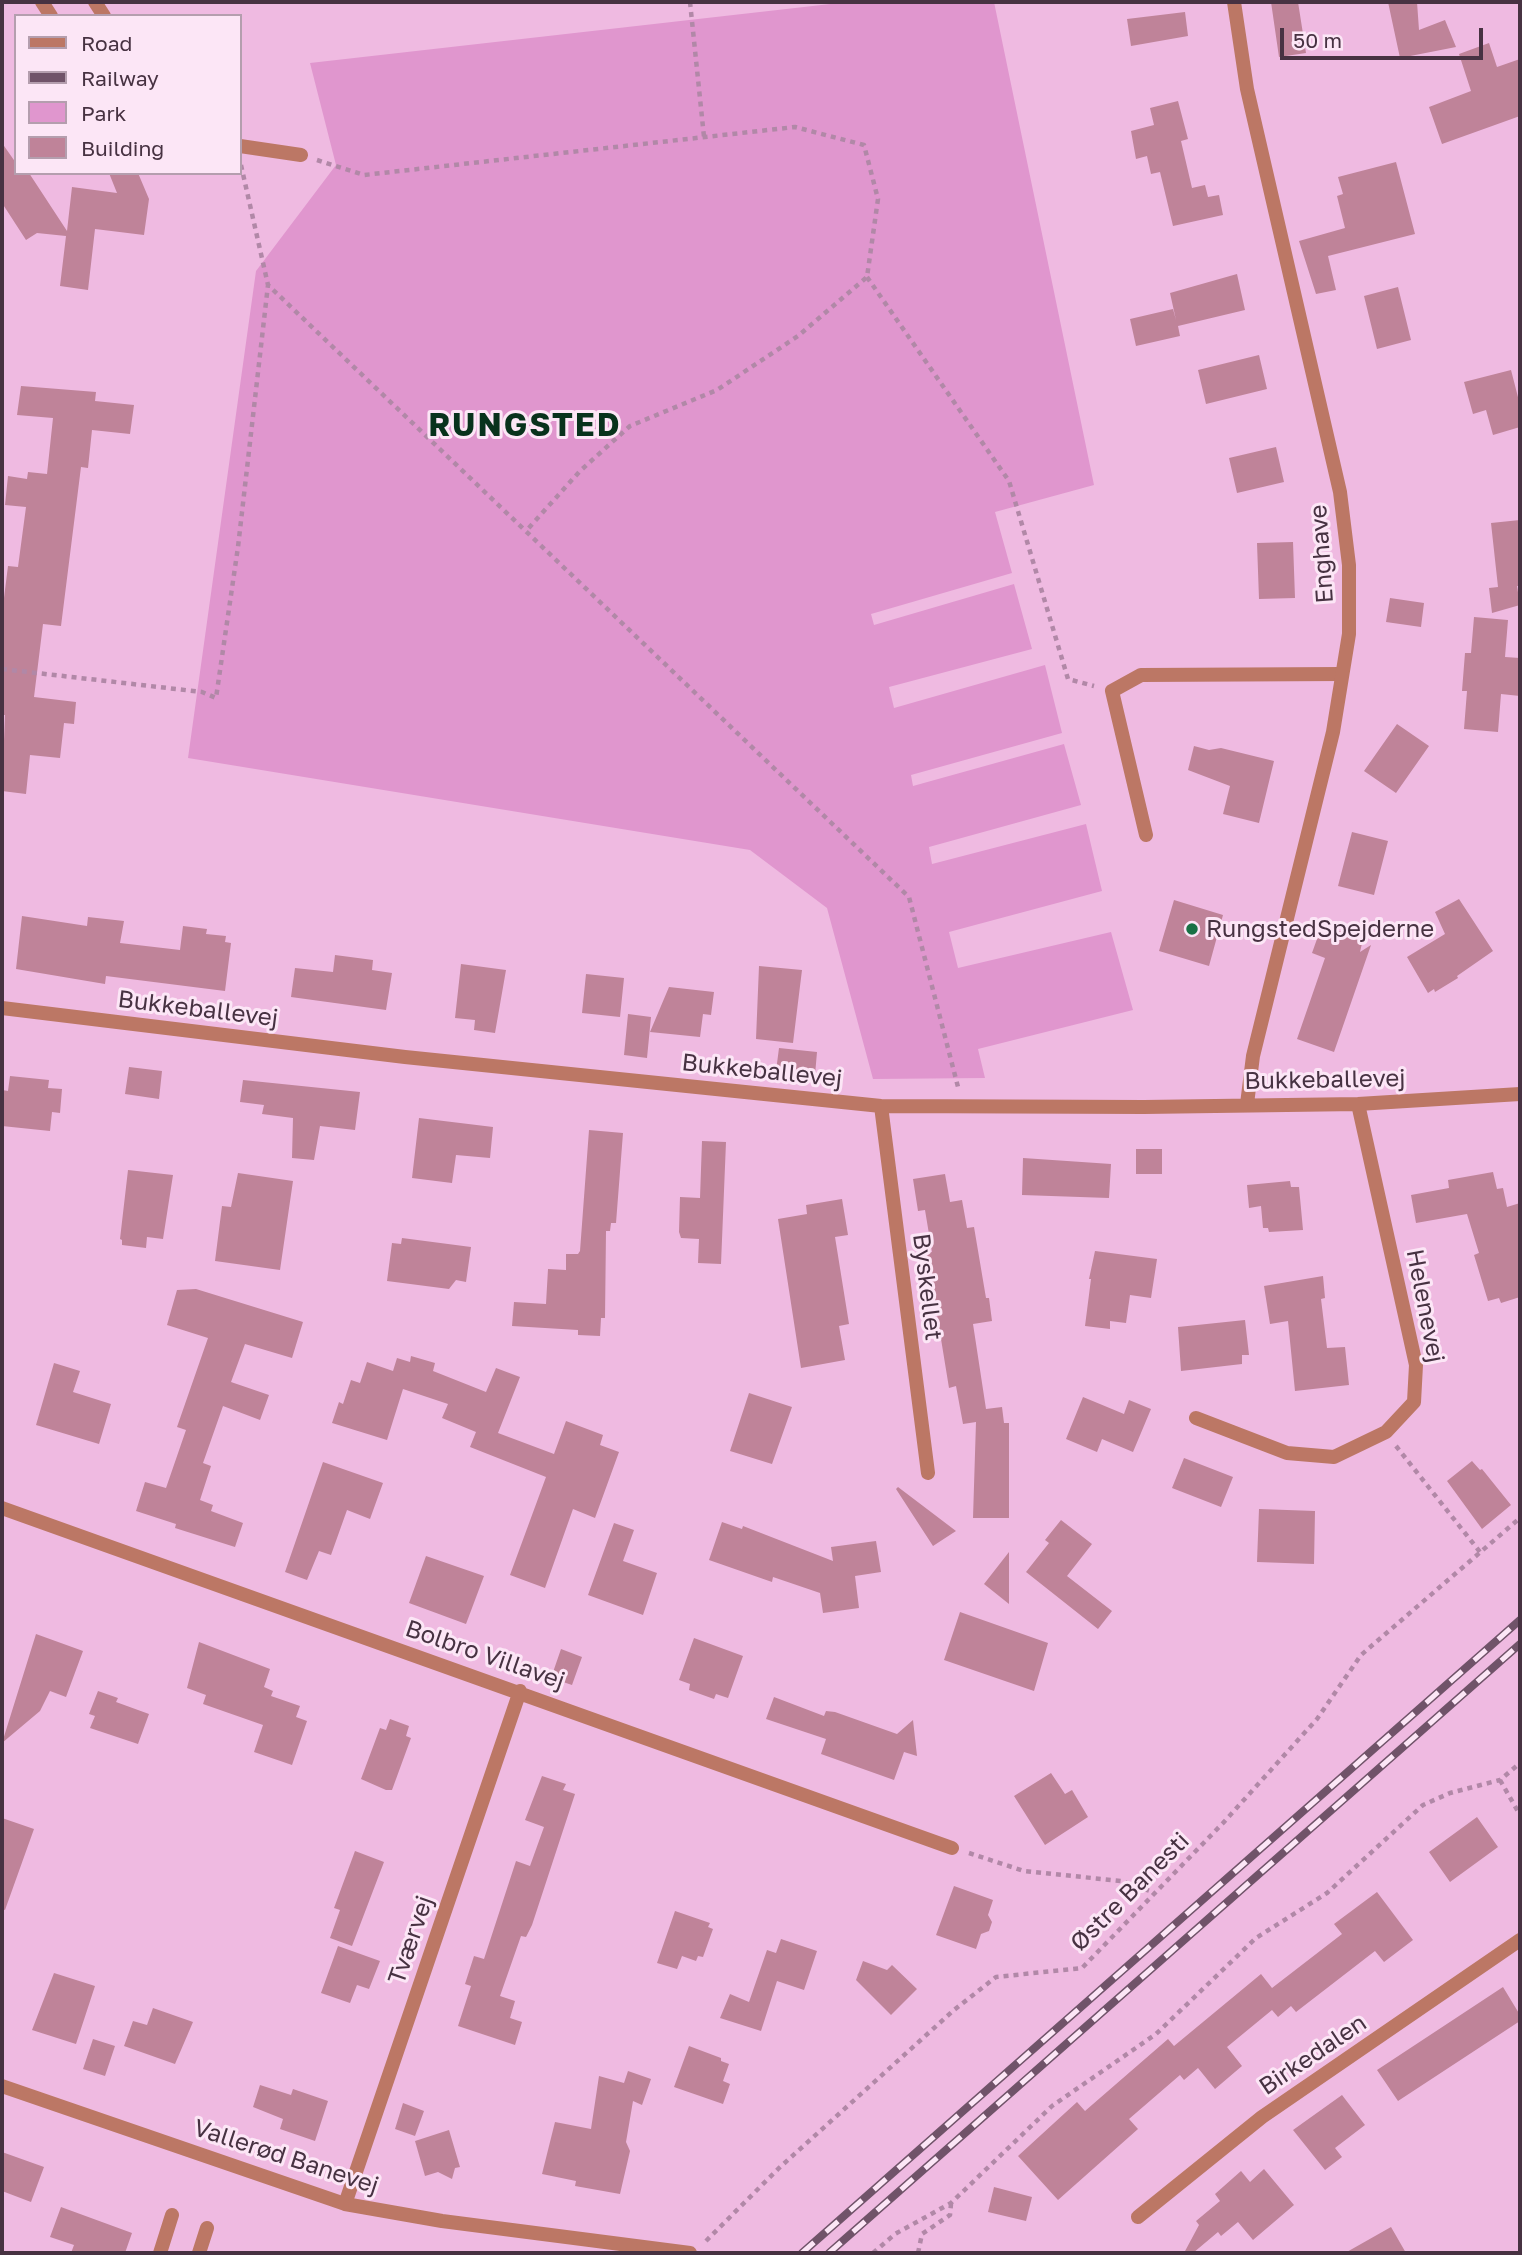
<!DOCTYPE html>
<html>
<head>
<meta charset="utf-8">
<style>
  body { margin:0 }
  #map { position:relative; width:1522px; height:2255px; overflow:hidden; background:#efbae1; font-family:"Golos Text",sans-serif }
  canvas { display:block }
  .frame { position:absolute; inset:0; border:4px solid #473242; pointer-events:none }
  .legend { position:absolute; left:14px; top:14px; width:228px; height:161px; box-sizing:border-box; background:#fce6f6; border:2px solid #b49eae; margin:0; padding:9px 12px; list-style:none; font-size:21px; color:#473242 }
  .legend li { display:flex; align-items:center; gap:14px; height:35px }
  .legend b { width:35px; border:2px solid #b49eae }
  .scale { position:absolute; left:1280px; top:28px; width:203px; height:32px; box-sizing:border-box; border:4px solid #473242; border-top:0; padding-left:9px; font-size:21px; line-height:24px; white-space:nowrap; color:#473242; -webkit-text-stroke:5px #fce6f6; paint-order:stroke }
</style>
</head>
<body>
<div id="map">
<canvas width="1522" height="2255"></canvas>
<div class="frame"></div>
<ul class="legend">
<li><b style="height:9px;background:#bc7765"></b>Road</li>
<li><b style="height:9px;background:#705369"></b>Railway</li>
<li><b style="height:19px;background:#e096ce"></b>Park</li>
<li><b style="height:19px;background:#bf8399"></b>Building</li>
</ul>
<div class="scale">50 m</div>
</div>
<script>
const ctx = document.querySelector('canvas').getContext('2d');
ctx.lineJoin = 'round';
function fillPath(path, color) {
  ctx.fillStyle = color;
  ctx.fill(path, 'evenodd');
}
function toPath(rows) {
  const path = new Path2D();
  for (const r of rows) {
    path.moveTo(r[0], r[1]);
    for (let i = 2; i < r.length; i += 2) path.lineTo(r[i], r[i + 1]);
  }
  return path;
}
function strokePath(path, color, width, dash) {
  ctx.strokeStyle = color;
  ctx.lineWidth = width;
  ctx.lineCap = dash ? 'butt' : 'round';
  ctx.setLineDash(dash || []);
  ctx.stroke(path);
}
function label(font, color, halo, rows, align = 'center') {
  ctx.font = font + ' "Golos Text",sans-serif';
  ctx.lineWidth = 6;
  ctx.setLineDash([]);
  ctx.textBaseline = 'middle';
  ctx.strokeStyle = halo;
  ctx.fillStyle = color;
  for (const [text, x, y, turn = 0] of rows) {
    ctx.save();
    ctx.translate(x, y);
    ctx.rotate((+turn || 0) * Math.PI / 180);
    ctx.textAlign = isNaN(turn) ? turn : align;
    if (halo) ctx.strokeText(text, 0, 0);
    ctx.fillText(text, 0, 0);
    ctx.restore();
  }
}
fillPath(toPath([
  [848,2,994,2,1094,485,995,512,1012,573,871,614,874,625,1014,584,1032,649,889,687,894,708,1045,665,1062,733,911,775,913,786,1064,744,1081,805,929,847,932,864,1086,824,1102,891,949,932,958,968,1111,932,1133,1010,978,1049,985,1078,873,1079,827,908,750,850,188,758,256,271,336,165,310,63]
]), '#e096ce');
fillPath(toPath([
  [1271,2,1298,2,1306,53,1279,57],
  [1388,2,1417,2,1419,30,1445,20,1456,47,1400,58],
  [1185,12,1188,36,1131,46,1127,19],
  [1489,43,1497,67,1520,59,1520,116,1442,144,1429,107,1471,91,1459,54],
  [1178,101,1188,139,1181,141,1192,188,1205,185,1208,197,1219,195,1223,215,1173,226,1160,172,1151,174,1147,156,1136,159,1131,131,1154,125,1150,108],
  [2,143,16,163,16,173,29,173,67,231,72,187,117,193,109,173,138,173,149,199,144,235,95,229,88,290,60,286,66,236,37,233,26,240,2,203],
  [1396,162,1415,234,1328,256,1336,290,1316,294,1299,241,1345,228,1337,196,1343,194,1338,177],
  [1237,274,1245,310,1178,326,1180,336,1136,346,1130,319,1173,309,1176,320,1170,293],
  [1398,287,1411,340,1377,349,1364,296],
  [1259,355,1267,389,1206,404,1198,370],
  [1511,370,1520,405,1520,427,1493,435,1486,410,1473,414,1464,382],
  [21,386,96,392,95,401,134,405,130,434,92,430,88,468,81,467,61,626,43,624,34,697,76,702,74,724,64,723,60,758,30,755,26,794,2,791,5,715,2,715,2,614,8,566,18,567,26,507,5,505,8,476,27,479,28,472,47,474,53,418,17,415],
  [1276,447,1284,482,1237,493,1229,458],
  [1520,520,1520,586,1517,586,1520,605,1492,613,1489,588,1498,587,1491,523],
  [1293,542,1295,598,1259,599,1257,543],
  [1390,598,1424,603,1421,627,1386,622],
  [1474,617,1508,620,1505,657,1520,658,1520,696,1501,694,1498,732,1464,729,1467,691,1462,691,1465,653,1471,653],
  [1397,724,1429,746,1396,793,1364,771],
  [1194,746,1209,750,1221,748,1274,761,1259,823,1223,814,1230,786,1188,770],
  [1352,832,1388,841,1374,895,1338,886],
  [1459,899,1493,951,1457,976,1458,978,1435,992,1434,989,1428,993,1407,957,1445,934,1435,912],
  [1174,900,1223,915,1209,966,1159,951],
  [22,916,87,926,88,917,124,921,120,943,180,950,183,926,207,929,206,934,226,936,225,942,231,943,225,991,106,976,105,984,16,969],
  [1322,925,1363,939,1360,952,1371,945,1334,1052,1297,1039,1325,958,1312,953],
  [335,955,373,960,372,970,392,973,386,1010,291,997,295,968,333,972],
  [461,964,506,970,495,1033,474,1030,475,1020,455,1018],
  [759,966,802,970,793,1043,756,1039],
  [586,974,624,978,620,1017,582,1013],
  [669,987,714,992,711,1015,703,1014,700,1037,650,1032],
  [628,1014,651,1017,647,1058,624,1055],
  [779,1048,817,1052,815,1075,776,1071],
  [129,1067,162,1071,159,1099,125,1094],
  [10,1076,49,1080,48,1088,62,1089,60,1113,52,1112,50,1131,2,1126,2,1090,8,1091],
  [243,1080,360,1092,355,1130,320,1126,314,1160,292,1158,293,1118,262,1114,264,1105,240,1102],
  [419,1118,493,1127,490,1158,456,1155,452,1183,412,1178],
  [589,1130,623,1133,616,1223,611,1223,610,1231,606,1231,605,1318,601,1318,600,1336,578,1335,578,1330,512,1326,514,1302,546,1304,548,1269,566,1270,566,1254,578,1254,580,1251],
  [702,1141,726,1142,721,1264,698,1263,699,1239,681,1238,679,1232,680,1197,700,1198],
  [1136,1149,1162,1149,1162,1174,1136,1174],
  [1023,1158,1111,1164,1109,1198,1022,1195],
  [128,1170,173,1175,163,1239,147,1237,146,1248,122,1245,122,1240,120,1239],
  [1493,1172,1497,1189,1503,1188,1507,1207,1520,1203,1520,1297,1501,1303,1499,1298,1488,1301,1474,1255,1479,1253,1467,1214,1416,1223,1411,1195,1449,1188,1448,1180],
  [238,1173,293,1181,280,1270,215,1261,222,1206,231,1207],
  [945,1174,950,1202,962,1200,967,1228,974,1227,986,1298,989,1298,992,1321,973,1324,986,1409,1002,1407,1004,1423,1009,1423,1009,1518,973,1518,976,1422,963,1424,956,1386,949,1388,927,1253,932,1252,925,1210,918,1211,913,1179],
  [1290,1181,1291,1187,1299,1187,1303,1230,1269,1232,1268,1228,1263,1228,1261,1206,1249,1208,1247,1185],
  [842,1199,848,1235,835,1237,849,1324,839,1326,845,1360,801,1368,778,1219,807,1214,806,1205],
  [402,1238,471,1247,466,1282,456,1280,449,1289,387,1281,392,1243,401,1244],
  [1095,1251,1157,1259,1151,1298,1130,1295,1126,1323,1110,1321,1110,1329,1085,1326,1091,1279,1089,1279],
  [1323,1276,1325,1298,1321,1299,1327,1348,1345,1347,1349,1385,1295,1391,1288,1321,1270,1324,1264,1286],
  [196,1289,303,1322,292,1358,245,1344,231,1382,269,1395,260,1420,223,1406,203,1463,211,1466,200,1500,213,1505,211,1511,243,1523,235,1547,175,1528,176,1524,136,1511,145,1482,166,1488,186,1430,177,1427,208,1338,167,1325,177,1290],
  [1245,1320,1249,1355,1242,1355,1242,1364,1181,1371,1178,1327],
  [411,1356,435,1363,433,1371,486,1392,496,1368,520,1377,498,1433,554,1454,566,1421,603,1435,600,1445,619,1452,595,1518,573,1509,545,1588,510,1575,546,1477,470,1447,476,1432,442,1418,448,1404,403,1389,387,1440,332,1423,339,1402,343,1404,351,1380,360,1383,367,1362,393,1371,397,1358,410,1362],
  [54,1363,80,1371,73,1392,111,1404,99,1444,36,1425],
  [749,1393,792,1407,772,1464,730,1451],
  [1083,1397,1124,1414,1129,1400,1151,1409,1133,1452,1102,1439,1097,1452,1066,1439],
  [1184,1458,1233,1477,1221,1507,1172,1488],
  [1472,1461,1480,1470,1482,1469,1511,1505,1482,1529,1447,1481],
  [323,1462,383,1483,370,1519,347,1510,331,1555,319,1551,307,1580,285,1572],
  [898,1487,956,1531,933,1546,896,1489],
  [1259,1509,1315,1511,1314,1564,1257,1562],
  [1061,1520,1092,1544,1067,1576,1112,1611,1098,1629,1026,1572,1049,1543,1045,1540],
  [722,1522,742,1529,743,1526,833,1561,831,1547,876,1541,881,1572,855,1576,859,1608,823,1613,820,1593,773,1577,772,1582,709,1560],
  [614,1523,634,1530,623,1561,657,1573,643,1615,588,1595],
  [1009,1552,1009,1604,984,1584],
  [426,1556,484,1576,466,1624,409,1603],
  [960,1612,1048,1643,1034,1691,944,1660],
  [36,1634,83,1651,66,1697,50,1691,40,1711,2,1743],
  [694,1638,743,1656,728,1698,716,1694,714,1699,689,1690,690,1684,679,1680],
  [199,1642,270,1669,264,1687,273,1691,271,1696,300,1706,296,1717,307,1721,292,1765,254,1752,263,1725,203,1704,206,1695,187,1688],
  [561,1649,582,1657,572,1685,551,1678],
  [98,1691,118,1698,116,1702,149,1714,138,1744,90,1728,95,1716,89,1714],
  [774,1697,824,1716,826,1711,835,1712,897,1734,913,1720,917,1756,904,1752,894,1780,821,1754,826,1739,766,1719],
  [390,1719,409,1726,406,1736,411,1738,392,1790,386,1790,361,1779,380,1728,386,1730],
  [1051,1773,1065,1794,1072,1790,1088,1817,1045,1845,1014,1796],
  [542,1776,566,1784,563,1790,575,1794,532,1925,526,1937,521,1936,500,1996,515,2001,510,2018,522,2022,515,2045,458,2026,471,1986,465,1984,474,1956,484,1959,516,1861,530,1866,544,1827,525,1820],
  [1477,1817,1498,1847,1450,1882,1429,1852],
  [2,1818,34,1829,5,1910,2,1909],
  [355,1851,384,1862,352,1946,330,1938,340,1910,334,1908],
  [954,1886,993,1900,988,1915,992,1922,989,1931,981,1934,976,1949,936,1935],
  [1377,1892,1413,1940,1384,1962,1375,1951,1296,2012,1291,2006,1278,2017,1272,2010,1227,2047,1242,2066,1215,2089,1198,2068,1184,2080,1180,2075,1129,2119,1138,2129,1058,2200,1018,2156,1077,2102,1085,2111,1168,2039,1174,2046,1261,1974,1272,1988,1342,1934,1334,1924],
  [675,1911,710,1923,708,1927,713,1929,703,1957,698,1956,696,1961,682,1956,677,1969,657,1963],
  [781,1939,817,1951,804,1990,777,1981,761,2031,720,2018,730,1994,749,2002,767,1950,776,1953],
  [338,1946,380,1961,369,1989,357,1985,350,2003,321,1993],
  [863,1961,887,1970,892,1965,917,1989,891,2015,856,1980],
  [54,1973,95,1986,76,2044,32,2030],
  [1503,1987,1520,2015,1520,2021,1398,2101,1377,2070],
  [153,2008,193,2022,175,2064,124,2046,133,2021,147,2025],
  [93,2039,115,2046,105,2076,83,2069],
  [689,2046,721,2058,721,2061,729,2064,723,2081,730,2084,723,2104,674,2087],
  [628,2071,651,2079,642,2105,633,2101,626,2142,630,2151,620,2194,575,2186,576,2181,542,2174,555,2122,591,2129,599,2076,624,2083],
  [260,2085,291,2095,293,2089,328,2101,315,2141,280,2129,283,2119,253,2107],
  [1342,2095,1365,2125,1335,2148,1342,2157,1325,2170,1293,2130],
  [403,2103,424,2111,415,2136,395,2129],
  [449,2130,460,2167,455,2168,452,2179,438,2172,425,2176,415,2141],
  [2,2152,44,2167,31,2202,2,2191],
  [1264,2169,1294,2205,1253,2240,1238,2222,1221,2236,1218,2232,1193,2253,1184,2253,1199,2225,1196,2221,1220,2201,1215,2194,1241,2171,1250,2182],
  [994,2187,1032,2197,1026,2221,988,2212],
  [61,2207,132,2233,125,2253,71,2253,74,2245,50,2237],
  [1391,2227,1406,2253,1345,2253]
]), '#bf8399');
strokePath(toPath([
  [690,2,704,137],
  [317,160,364,175,795,127,864,145,878,199,867,277,798,336,717,390,630,426,580,471,526,531],
  [241,165,268,285,909,897,958,1087],
  [867,277,1009,481,1068,679,1094,686],
  [2,669,202,692,216,698,238,547,268,285],
  [1396,1446,1480,1552],
  [1500,1780,1520,1815],
  [969,1853,1024,1871,1121,1881,1153,1892],
  [706,2241,779,2168,954,2010,996,1977,1082,1968,1223,1823,1317,1719,1361,1655,1520,1518],
  [873,2253,895,2234,951,2203,1052,2106,1156,2034,1256,1938,1327,1893,1423,1805,1450,1793,1500,1780,1520,1763],
  [918,2253,922,2234,950,2215,951,2204]
]), '#b188a7', 4.5, [5, 5]);
strokePath(toPath([
  [95,2,104,16],
  [240,146,301,155],
  [1146,835,1112,691,1141,675,1342,674],
  [160,2253,172,2215],
  [199,2253,207,2228]
]), '#bc7765', 14);
strokePath(toPath([
  [42,2,51,16],
  [1234,2,1247,89,1340,492,1349,565,1349,634,1333,732,1253,1056,1247,1104],
  [2,1008,405,1057,881,1106,1144,1107,1358,1104,1520,1094],
  [881,1106,928,1473],
  [1196,1418,1287,1453,1334,1457,1386,1432,1414,1402,1416,1365,1358,1104],
  [2,1508,952,1848],
  [2,2086,345,2204,442,2221,690,2253],
  [345,2204,520,1691],
  [1138,2217,1262,2117,1520,1940]
]), '#bc7765', 14);
const rail = toPath([
  [802,2253,1520,1620],
  [829,2253,1520,1644]
]);
strokePath(rail, '#705369', 8);
strokePath(rail, '#fce6f6', 5, [16]);
for (const [x, y, r, color] of [
  [1192,929,7,"#197145"]
]) {
  const dot = new Path2D();
  dot.arc(x, y, r, 0, 2 * Math.PI);
  ctx.fillStyle = color;
  ctx.fill(dot);
  strokePath(dot, '#fce6f6', 2.5);
}
label('24px', '#473242', '#fce6f6', [
  ["Enghave",1322,554,-94],
  ["Bukkeballevej",198,1009,7],
  ["Bukkeballevej",762,1071,6],
  ["Bukkeballevej",1325,1080,-1],
  ["Byskellet",927,1287,83],
  ["Helenevej",1425,1306,79],
  ["Bolbro Villavej",485,1655,19],
  ["Østre Banesti",1130,1892,-45],
  ["Tværvej",411,1940,-71],
  ["Birkedalen",1313,2055,-34],
  ["Vallerød Banevej",286,2157,18]
]);
label('24px', '#473242', '#fce6f6', [
  ["RungstedSpejderne",1206,929]
], 'left');
ctx.letterSpacing = '2px';
label('bold 32px', '#08321c', '#fce6f6', [
  ["RUNGSTED",525,426]
]);
ctx.letterSpacing = '0px';
</script>
</body>
</html>
